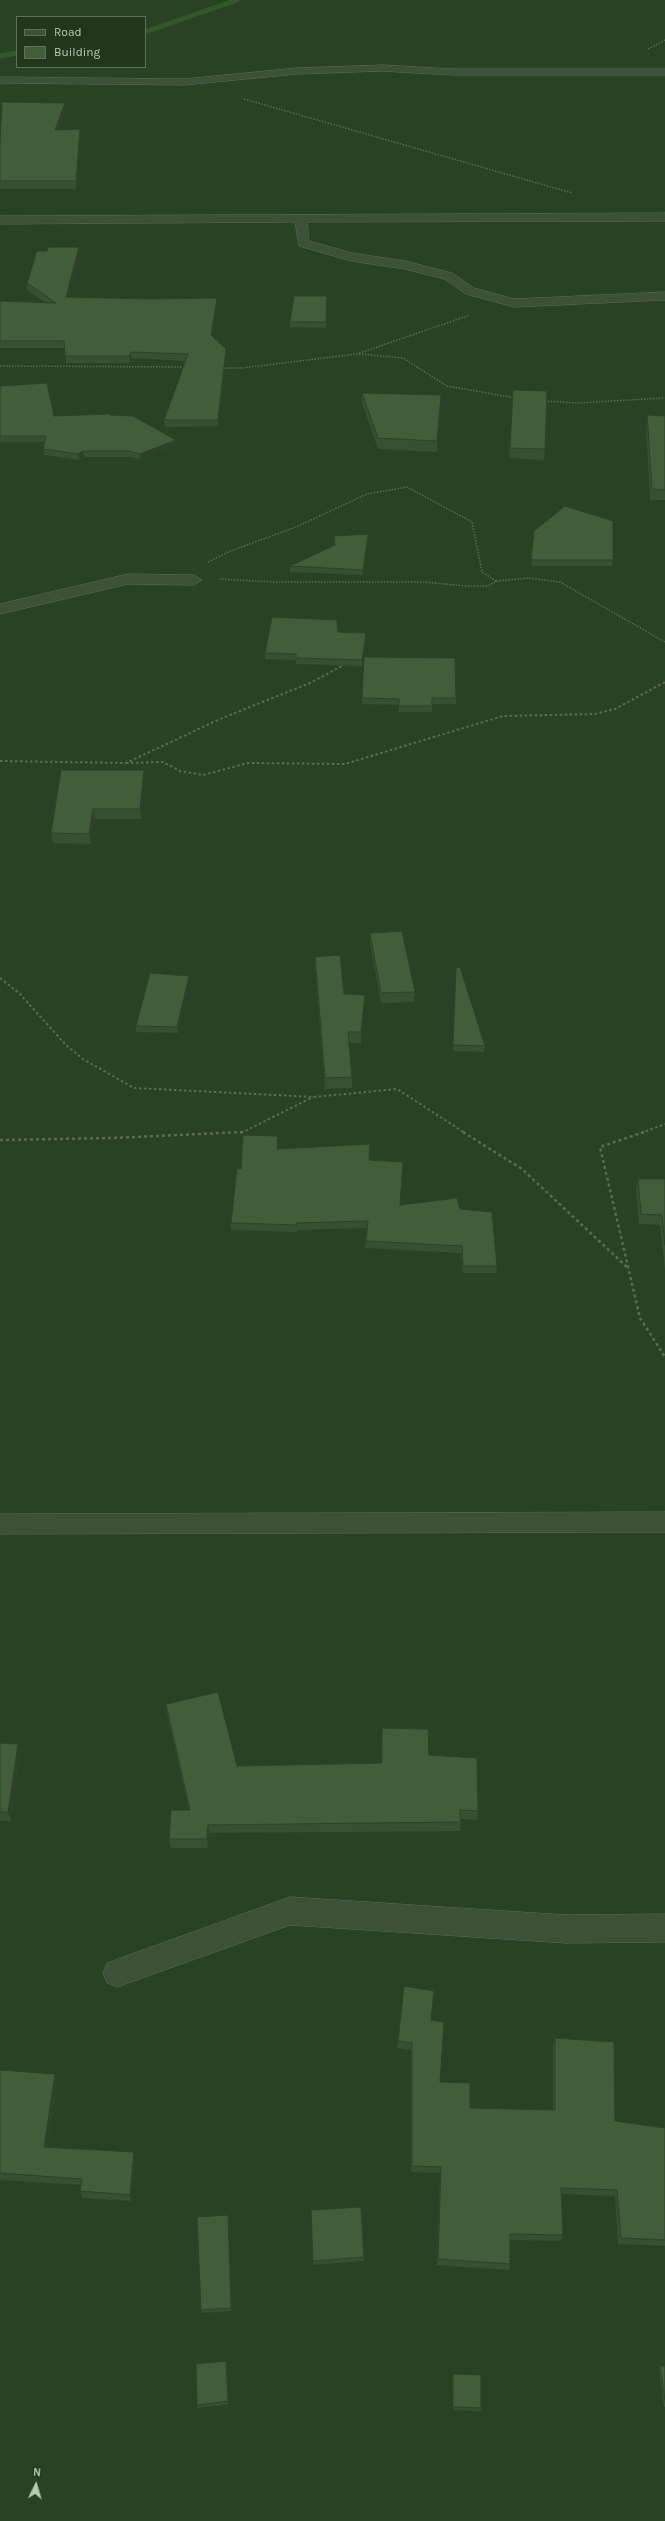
<!DOCTYPE html>
<html>
<head>
<meta charset="utf-8">
<style>
  body { margin:0 }
  #map { position:relative; width:665px; height:2521px; overflow:hidden; background:#294223; font-family:Karla,sans-serif }
  canvas { display:block }
  .legend { position:absolute; left:16px; top:16px; width:130px; height:52px; box-sizing:border-box; background:#21361d; border:1px solid #5d7259; margin:0; padding:5px 7px; list-style:none; font-size:12px; color:#b8ccb4 }
  .legend li { display:flex; align-items:center; gap:8px; height:20px }
  .legend b { width:20px; border:1px solid #5d7259 }
  .north { position:absolute; left:16px; top:2465px; width:40px; height:40px; -webkit-text-stroke:3px #21361d; paint-order:stroke; rotate:5deg; font-size:11px; font-weight:700; line-height:16px; text-align:center; color:#b8ccb4 }
  .north::after { content:''; display:block; margin:auto; width:14px; height:18px; background:#b8ccb4; clip-path:polygon(50% 0,100% 100%,50% 72%,0 100%) }
</style>
</head>
<body>
<div id="map">
<canvas width="665" height="2521"></canvas>
<ul class="legend">
<li><b style="height:5px;background:#3c5138"></b>Road</li>
<li><b style="height:11px;background:#415d3a"></b>Building</li>
</ul>
<div class="north">N</div>
</div>
<script>
const ctx = document.querySelector('canvas').getContext('2d');
ctx.lineJoin = 'round';
function toPath(rows) {
  const path = new Path2D();
  for (const r of rows) {
    path.moveTo(r[0], r[1]);
    for (let i = 2; i < r.length; i += 2) path.lineTo(r[i], r[i + 1]);
  }
  return path;
}
function strokePath(path, color, width, dash) {
  ctx.strokeStyle = color;
  ctx.lineWidth = width;
  ctx.lineCap = dash ? 'butt' : 'round';
  ctx.setLineDash(dash || []);
  ctx.stroke(path);
}
function fillPath(path, color) {
  ctx.fillStyle = color;
  ctx.fill(path, 'evenodd');
}
strokePath(toPath([
  [145,32,237,0],
  [0,56,17,53]
]), '#315928', 5);
const minor = toPath([
  [382,65,453,69,665,69,665,75,453,75,382,71,297,74,184,85,0,83,0,77,184,79,297,68,382,65],
  [665,213,665,221,307,222,309,241,352,253,405,261,452,273,474,288,514,299,665,292,665,300,514,307,466,294,444,279,405,269,351,261,299,246,295,222,0,224,0,216,665,213],
  [128,574,194,575,202,580,194,585,128,584,0,614,0,604,128,574],
  [290,1897,566,1915,665,1914,665,1942,566,1943,290,1925,117,1987,107,1983,103,1973,107,1963,290,1897]
]);
const tertiary = toPath([
  [665,1512,665,1532,0,1534,0,1514,665,1512]
]);
strokePath(minor, '#5a6f56', 1);
strokePath(tertiary, '#5a6f56', 1);
strokePath(toPath([
  [648,49,665,40],
  [244,99,572,193],
  [359,354,403,358,447,386,516,398],
  [0,366,185,367],
  [222,368,242,368,357,354,470,315],
  [545,401,576,403,665,398],
  [208,562,228,552,296,527,367,494,407,487,472,522,482,572,496,581],
  [219,579,274,582,423,582,466,586,488,586,497,581,528,578,560,582,665,642]
]), '#606a4f', 1.5, [1.5, 1.5]);
strokePath(toPath([
  [0,761,126,763,220,719,310,683,342,666],
  [126,763,163,762,180,771,203,775,248,763,345,764,503,716,595,714,615,709,665,682],
  [0,978,19,993,66,1045,83,1059,134,1088,314,1097,397,1089,465,1133],
  [241,1133,313,1097],
  [641,1133,665,1124]
]), '#606a4f', 2, [2.5, 2.5]);
strokePath(toPath([
  [463,1132,522,1169,628,1268],
  [644,1132,600,1147,640,1318,665,1357],
  [0,1140,113,1138,243,1132]
]), '#606a4f', 2.5, [3, 3]);
fillPath(minor, '#3c5138');
fillPath(tertiary, '#3c5138');
fillPath(toPath([
  [66,110,58,130,80,137,76,189,0,189,0,143],
  [80,254,68,297,217,304,212,336,226,349,226,356,218,426,165,427,164,420,186,361,131,358,130,363,66,363,65,348,0,348,0,301,46,303,27,290,27,283],
  [327,296,326,328,290,327,290,322],
  [0,386,54,416,111,415,176,440,176,446,140,459,130,457,84,457,79,460,44,455,43,449,45,442,0,442],
  [513,390,545,449,544,460,509,458],
  [362,393,441,406,437,452,378,449,362,403],
  [647,415,665,416,665,500,650,500,646,426],
  [534,531,613,560,612,566,531,566],
  [368,534,368,540,363,575,290,572,290,566,335,545,334,536],
  [338,632,366,639,362,666,296,664,296,660,265,659,265,653],
  [362,698,456,698,456,704,432,704,432,712,399,712,399,705,362,704],
  [61,770,145,781,141,819,95,819,91,844,53,843,51,833],
  [370,933,415,992,414,1002,381,1003,370,943],
  [315,957,344,994,364,1006,361,1043,349,1043,352,1077,352,1088,325,1089,315,968],
  [456,968,485,1046,484,1052,453,1051],
  [189,976,189,982,178,1033,136,1032,136,1026],
  [278,1143,278,1149,369,1160,400,1205,460,1209,497,1266,496,1273,463,1273,461,1253,365,1248,367,1228,297,1230,297,1232,231,1230,231,1223,241,1169],
  [638,1179,665,1179,665,1270,660,1225,639,1224,636,1189],
  [166,1704,237,1766,381,1763,382,1728,429,1755,478,1811,477,1820,461,1819,460,1831,209,1833,208,1848,171,1848,169,1839,189,1810,167,1714],
  [0,1743,20,1754,11,1821,0,1821],
  [431,2020,440,2082,470,2108,553,2110,553,2045,555,2038,615,2121,665,2128,665,2246,618,2244,615,2196,561,2194,563,2235,561,2241,510,2240,510,2264,509,2270,437,2265,440,2173,411,2172,411,2050,397,2048,398,2041],
  [0,2070,57,2081,48,2147,136,2159,131,2201,82,2198,80,2191,81,2185,0,2180],
  [311,2214,364,2257,364,2261,313,2265],
  [228,2215,232,2311,202,2313,201,2310],
  [227,2365,228,2404,198,2408,197,2405],
  [660,2366,665,2366,665,2407,664,2407,659,2370],
  [453,2374,481,2408,481,2411,453,2410,452,2377]
]), '#385032');
fillPath(toPath([
  [65,103,66,110,55,138,55,130],
  [80,129,80,137,76,189,76,181],
  [79,247,80,254,66,303,66,297],
  [217,298,217,304,212,341,211,335],
  [226,349,226,356,218,426,218,420],
  [131,352,131,358,130,363,129,356],
  [441,395,441,406,437,452,437,441],
  [176,440,176,446,140,459,140,454],
  [83,451,84,457,79,460,78,454],
  [368,534,368,540,363,575,363,570],
  [366,633,366,639,362,666,362,660],
  [144,770,145,781,141,819,140,809],
  [93,809,95,819,91,844,89,834],
  [189,976,189,982,178,1033,177,1027],
  [365,995,364,1006,361,1043,361,1032],
  [18,1744,20,1754,11,1821,8,1812],
  [208,1825,209,1833,208,1848,207,1839],
  [55,2074,57,2081,47,2154,44,2147],
  [134,2152,136,2159,131,2201,130,2195],
  [228,2215,229,2218,232,2311,231,2308]
]), '#2e4129');
const building = toPath([
  [2,102,65,103,55,130,80,129,76,181,0,181,0,143,2,102],
  [48,247,79,247,66,297,149,299,217,298,211,335,226,349,218,420,164,420,188,354,131,352,129,356,65,356,64,341,0,341,0,301,56,303,27,283,37,251,47,251,48,247],
  [294,296,327,296,326,322,290,322,294,296],
  [47,383,54,416,110,414,110,415,133,416,176,440,140,454,129,451,83,451,78,454,43,449,46,436,0,436,0,386,47,383],
  [513,390,547,391,545,449,510,448,513,390],
  [362,393,441,395,437,441,378,438,362,393],
  [647,415,665,416,665,490,652,489,647,415],
  [565,506,613,521,613,560,531,560,534,531,565,506],
  [368,534,363,570,290,566,335,545,334,536,368,534],
  [272,617,337,620,338,632,366,633,362,660,296,658,296,654,265,653,272,617],
  [364,657,455,658,456,698,432,698,432,706,399,706,399,699,362,698,364,657],
  [61,770,144,770,140,809,93,809,89,834,51,833,61,770],
  [402,931,415,992,381,993,370,933,402,931],
  [340,955,344,994,365,995,361,1032,348,1032,352,1077,325,1078,315,957,340,955],
  [460,967,485,1046,453,1045,456,968,460,967],
  [150,973,189,976,177,1027,136,1026,150,973],
  [243,1135,278,1136,277,1149,370,1144,369,1160,403,1162,400,1205,457,1198,460,1209,492,1212,497,1266,463,1266,462,1246,366,1241,368,1221,296,1223,297,1225,231,1223,237,1168,241,1169,243,1135],
  [638,1179,665,1179,665,1245,662,1215,641,1214,638,1179],
  [218,1692,237,1766,382,1763,382,1728,428,1729,429,1755,477,1758,478,1811,460,1810,461,1822,208,1825,207,1839,169,1839,171,1810,190,1810,166,1704,218,1692],
  [0,1743,18,1744,8,1812,0,1812,0,1743],
  [404,1986,434,1991,431,2020,444,2022,440,2082,470,2083,470,2108,555,2110,555,2038,614,2042,615,2121,665,2128,665,2240,621,2238,617,2190,561,2188,563,2235,510,2234,510,2264,438,2259,441,2167,412,2166,412,2043,398,2041,404,1986],
  [0,2070,55,2074,44,2147,134,2152,130,2195,80,2191,82,2179,0,2173,0,2070],
  [361,2207,364,2257,313,2261,311,2210,361,2207],
  [228,2215,231,2308,201,2310,197,2217,228,2215],
  [226,2361,228,2401,197,2405,196,2364,226,2361],
  [660,2366,665,2366,665,2400,660,2366],
  [453,2374,481,2375,481,2408,453,2407,453,2374]
]);
fillPath(building, '#415d3a');
strokePath(building, '#2e4129', 1);
</script>
</body>
</html>
